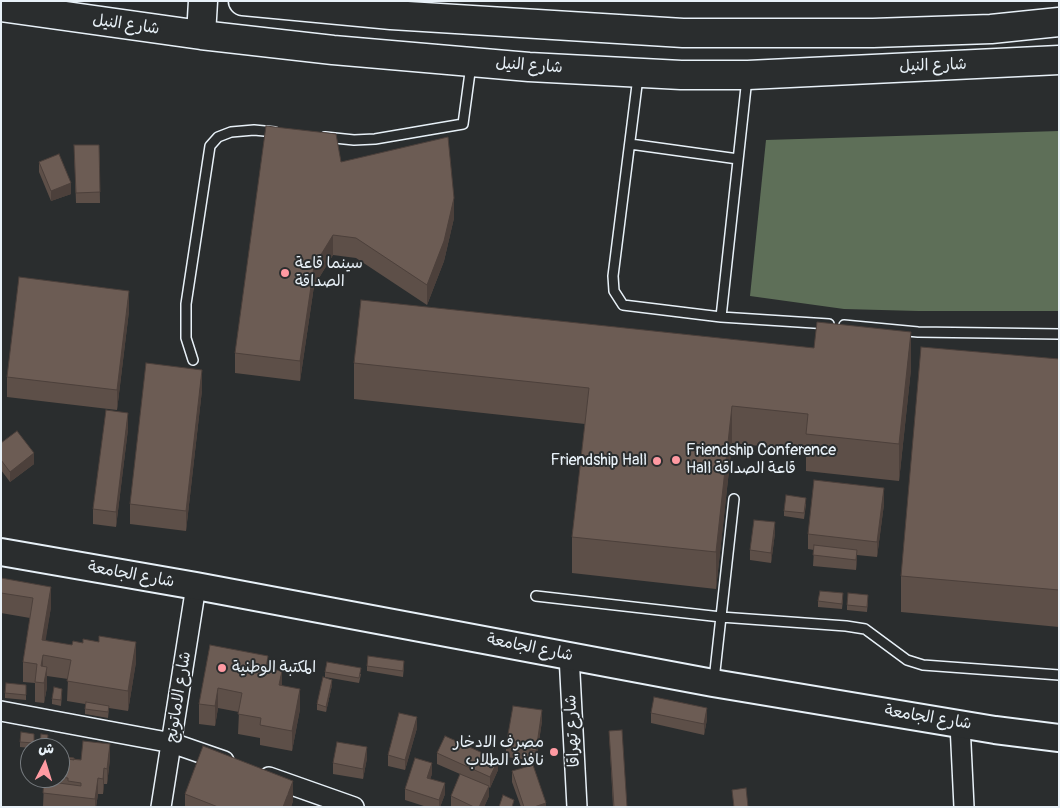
<!DOCTYPE html>
<html>
<head>
<meta charset="utf-8">
<style>
  body { margin:0 }
  #map { position:relative; width:1060px; height:808px; overflow:hidden; background:#2a2d2e; font-family:Pangolin,"Playpen Sans Arabic",sans-serif }
  canvas { display:block }
  .frame { position:absolute; inset:0; border:2px solid #e8f1f8; pointer-events:none }
  .north { position:absolute; left:20px; top:738px; width:50px; height:50px; box-sizing:border-box; background:#2a2d2e; border:1px solid #767b7f; border-radius:50%; rotate:5deg; font-size:14px; font-weight:700; line-height:20px; text-align:center; color:#e8f1f8 }
  .north::after { content:''; display:block; margin:auto; width:18px; height:22px; background:#ff9aa2; clip-path:polygon(50% 0,100% 100%,50% 72%,0 100%) }
</style>
</head>
<body>
<div id="map">
<canvas width="1060" height="808"></canvas>
<div class="frame"></div>
<div class="north">ش</div>
</div>
<script>
const ctx = document.querySelector('canvas').getContext('2d');
ctx.lineJoin = 'round';
function fillPath(path, color) {
  ctx.fillStyle = color;
  ctx.fill(path, 'evenodd');
}
function toPath(rows) {
  const path = new Path2D();
  for (const r of rows) {
    path.moveTo(r[0], r[1]);
    for (let i = 2; i < r.length; i += 2) path.lineTo(r[i], r[i + 1]);
  }
  return path;
}
function strokePath(path, color, width, dash) {
  ctx.strokeStyle = color;
  ctx.lineWidth = width;
  ctx.lineCap = dash ? 'butt' : 'round';
  ctx.setLineDash(dash || []);
  ctx.stroke(path);
}
function label(font, color, halo, rows, align = 'center') {
  ctx.font = font + ' Pangolin,"Playpen Sans Arabic",sans-serif';
  ctx.lineWidth = 4;
  ctx.setLineDash([]);
  ctx.textBaseline = 'middle';
  ctx.strokeStyle = halo;
  ctx.fillStyle = color;
  for (const [text, x, y, turn = 0] of rows) {
    ctx.save();
    ctx.translate(x, y);
    ctx.rotate((+turn || 0) * Math.PI / 180);
    ctx.textAlign = isNaN(turn) ? turn : align;
    if (halo) ctx.strokeText(text, 0, 0);
    ctx.fillText(text, 0, 0);
    ctx.restore();
  }
}
fillPath(toPath([
  [1059,131,1059,311,918,311,844,309,750,296,766,140]
]), '#5e6f58');
const service = toPath([
  [638,77,613,276,614,291,623,305,721,317,829,324],
  [325,137,354,140,375,139,463,124,471,65],
  [630,144,738,159],
  [721,317,747,78],
  [844,325,918,332,1059,334],
  [193,360,186,338,186,304,210,146,218,137,231,132,254,130,275,132],
  [536,596,721,617,846,626,865,629,907,660,923,665,1059,675],
  [714,680,734,499]
]);
const minor = toPath([
  [569,655,577,807],
  [1,711,172,743,224,761],
  [960,724,964,807],
  [269,777,354,807],
  [161,807,196,586]
]);
const secondary = toPath([
  [1,552,196,586,713,683,995,730,1059,738]
]);
const primary = toPath([
  [243,1,391,15,683,33,873,33,991,29,1059,22],
  [1,7,201,35,333,50,529,67,681,75,748,75,1059,60],
  [201,35,203,1]
]);
strokePath(service, '#e8f1f8', 12);
strokePath(minor, '#e8f1f8', 22);
strokePath(secondary, '#e8f1f8', 30);
strokePath(primary, '#e8f1f8', 31);
strokePath(service, '#2a2d2e', 9);
strokePath(minor, '#2a2d2e', 19);
strokePath(secondary, '#2a2d2e', 26);
strokePath(primary, '#2a2d2e', 28);
fillPath(toPath([
  [74,145,99,145,100,203,76,203],
  [39,162,71,194,51,201,39,172],
  [341,162,454,218,444,261,427,305,356,258,333,255,314,286,300,381,235,373,235,353],
  [129,311,117,410,7,397,7,377],
  [1059,359,1059,627,901,612,901,576],
  [354,363,911,369,899,481,806,471,806,451,732,443,716,589,572,573,572,537,585,424,354,399],
  [202,390,186,531,130,524,130,504],
  [128,429,116,527,93,524,93,509],
  [1,443,34,464,10,482,1,470],
  [806,504,804,519,784,516,784,511],
  [884,504,877,557,857,555,856,570,813,566,814,550,808,549,808,534],
  [775,533,771,563,750,560,750,550],
  [1,578,51,607,45,641,136,662,128,711,109,708,108,718,85,714,85,704,67,701,68,679,47,676,47,687,44,703,35,702,35,683,23,682,23,662,30,618,1,613],
  [843,599,842,609,818,607,818,601],
  [868,600,867,612,847,610,847,605],
  [210,645,268,668,300,709,292,751,260,745,260,738,238,734,239,712,218,708,215,726,199,724,199,704],
  [367,666,404,666,403,677,367,671],
  [325,672,361,674,359,683,325,677],
  [26,685,26,700,5,698,5,693],
  [332,685,326,712,317,710,317,704],
  [62,694,61,706,52,704,52,699],
  [651,713,707,719,704,735,651,723],
  [542,721,536,761,506,757,506,746],
  [417,728,405,770,388,766,388,755],
  [609,731,627,807,613,807],
  [34,739,34,747,30,748,20,747,20,742],
  [48,740,47,748,40,748,40,744],
  [61,745,61,756,81,760,110,759,107,784,104,784,103,794,98,794,96,807,43,807,44,783,41,783,41,778,60,778,60,748],
  [30,751,30,778,34,778,33,780,27,779],
  [437,753,498,770,490,788,489,787,489,796,484,807,451,807,451,796,460,774,437,764],
  [367,758,363,779,333,774,333,763],
  [512,771,546,807,521,807,512,782],
  [432,774,430,779,445,794,440,807,427,807,405,800,405,789],
  [185,794,293,801,291,807,185,807]
]), '#5d4f48');
fillPath(toPath([
  [71,183,71,194,51,201,51,191],
  [454,198,454,218,444,261,427,305,427,285],
  [333,235,333,255,314,286,300,381,300,361,314,266],
  [129,291,129,311,117,410,117,390],
  [911,332,911,369,899,481,899,444],
  [202,370,202,390,186,531,186,511],
  [732,406,732,443,716,589,716,552],
  [128,413,128,429,116,527,116,512],
  [34,453,34,464,10,482,10,472],
  [884,488,884,504,877,557,877,542],
  [775,522,775,533,771,563,771,553],
  [857,550,857,561,856,570,856,560],
  [51,587,51,607,43,657,43,675,41,666,42,640],
  [2,624,2,639,1,646,1,631],
  [136,642,136,662,128,711,128,691],
  [268,656,268,676,266,668],
  [47,667,47,687,44,703,44,683],
  [282,671,282,691,279,685],
  [332,680,332,685,326,712,326,707],
  [218,688,218,708,215,726,215,706],
  [300,689,300,709,292,751,292,731],
  [707,708,707,719,704,735,704,724],
  [542,710,542,721,536,761,536,751],
  [417,717,417,728,405,770,405,760],
  [110,744,110,759,107,784,107,769],
  [367,747,367,758,363,779,363,769],
  [498,760,498,770,490,788,490,777],
  [432,763,432,774,427,788,427,778],
  [104,768,104,784,103,794,103,779],
  [98,778,98,794,96,807,95,807,95,799],
  [293,781,293,801,291,807,283,807],
  [445,783,445,794,440,807,439,807,439,800],
  [489,786,489,796,484,807,479,807],
  [546,803,546,807,534,807]
]), '#4c403b');
const building = toPath([
  [266,126,336,134,341,162,448,137,454,198,444,241,427,285,356,238,333,235,314,266,300,361,235,353,266,126],
  [74,145,99,145,100,192,76,193,74,145],
  [59,154,71,183,51,191,39,162,59,154],
  [19,277,129,291,117,390,7,377,19,277],
  [361,300,814,348,817,322,911,332,899,444,806,434,808,414,732,406,716,552,572,537,589,388,354,363,361,300],
  [921,347,1059,359,1059,590,901,576,921,347],
  [146,363,202,370,186,511,130,504,146,363],
  [106,410,128,413,116,512,93,509,106,410],
  [17,431,34,453,10,472,1,460,1,443,17,431],
  [814,480,884,488,877,542,808,534,814,480],
  [786,495,806,498,804,513,784,511,786,495],
  [754,520,775,522,771,553,750,550,754,520],
  [814,545,857,550,856,560,813,555,814,545],
  [1,578,51,587,42,640,72,645,73,641,83,643,83,639,99,642,99,636,136,642,128,691,67,681,71,660,43,655,41,666,47,667,44,683,35,682,37,664,23,662,33,598,1,593,1,578],
  [820,591,843,593,842,604,818,601,820,591],
  [848,593,868,595,867,607,847,605,848,593],
  [210,645,268,656,266,668,282,671,279,685,300,689,292,731,260,725,261,718,238,714,242,693,218,688,215,706,199,704,210,645],
  [368,656,404,661,403,671,367,666,368,656],
  [327,662,361,668,359,678,325,672,327,662],
  [323,677,332,680,326,707,317,704,323,677],
  [6,683,26,685,26,695,5,693,6,683],
  [54,687,62,689,61,700,52,699,54,687],
  [654,697,707,708,704,724,651,713,654,697],
  [86,702,109,706,108,712,85,709,86,702],
  [513,706,542,710,536,751,506,746,513,706],
  [399,713,417,717,405,760,388,755,399,713],
  [622,730,627,807,614,807,609,731,622,730],
  [21,732,34,734,34,743,20,742,21,732],
  [41,734,48,735,47,745,40,744,41,734],
  [445,736,498,760,490,777,437,753,445,736],
  [83,741,110,744,107,769,104,768,103,779,98,778,95,799,43,793,44,781,81,786,81,783,68,781,68,778,60,777,60,758,81,760,83,741],
  [337,742,367,747,363,769,333,763,337,742],
  [49,744,61,745,61,753,60,753,60,748,49,748,49,744],
  [203,746,293,781,283,807,218,807,185,794,203,746],
  [30,751,30,774,27,774,30,751],
  [60,756,74,758,74,760,60,758,60,756],
  [415,758,432,763,427,778,445,783,439,800,405,789,415,758],
  [533,765,546,803,534,807,524,807,512,771,533,765],
  [460,774,489,786,479,807,474,807,451,796,460,774],
  [746,788,748,807,734,807,732,790,746,788],
  [503,795,514,800,512,807,499,807,503,795]
]);
fillPath(building, '#6c5c54');
strokePath(building, '#4c403b', 1);
for (const [x, y, r, color] of [
  [285,273,5,"#ff9aa2"],
  [676,460,5,"#ff9aa2"],
  [657,461,5,"#ff9aa2"],
  [222,668,5,"#ff9aa2"],
  [554,752,5,"#ff9aa2"]
]) {
  const dot = new Path2D();
  dot.arc(x, y, r, 0, 2 * Math.PI);
  ctx.fillStyle = color;
  ctx.fill(dot);
  strokePath(dot, '#2a2d2e', 2);
}
label('16px', '#e8f1f8', '#2a2d2e', [
  ["شارع النيل",126,25,8],
  ["شارع النيل",529,66,4],
  ["شارع النيل",933,66,-2],
  ["شارع الجامعة",131,575,10],
  ["شارع الجامعة",530,648,11],
  ["شارع الاماتونج",179,697,-81],
  ["شارع الجامعة",928,718,9],
  ["شارع تهراقا",573,731,-93]
]);
label('16px', '#e8f1f8', '#2a2d2e', [
  ["سينما قاعة",295,264],
  ["الصداقة",295,282],
  ["Friendship Conference",686,451],
  ["Hall قاعة الصداقة",686,469],
  ["Friendship Hall",647,461,"right"],
  ["المكتبة الوطنية",232,668],
  ["مصرف الادخار",544,743,"right"],
  ["نافذة الطلاب",544,761,"right"]
], 'left');
</script>
</body>
</html>
